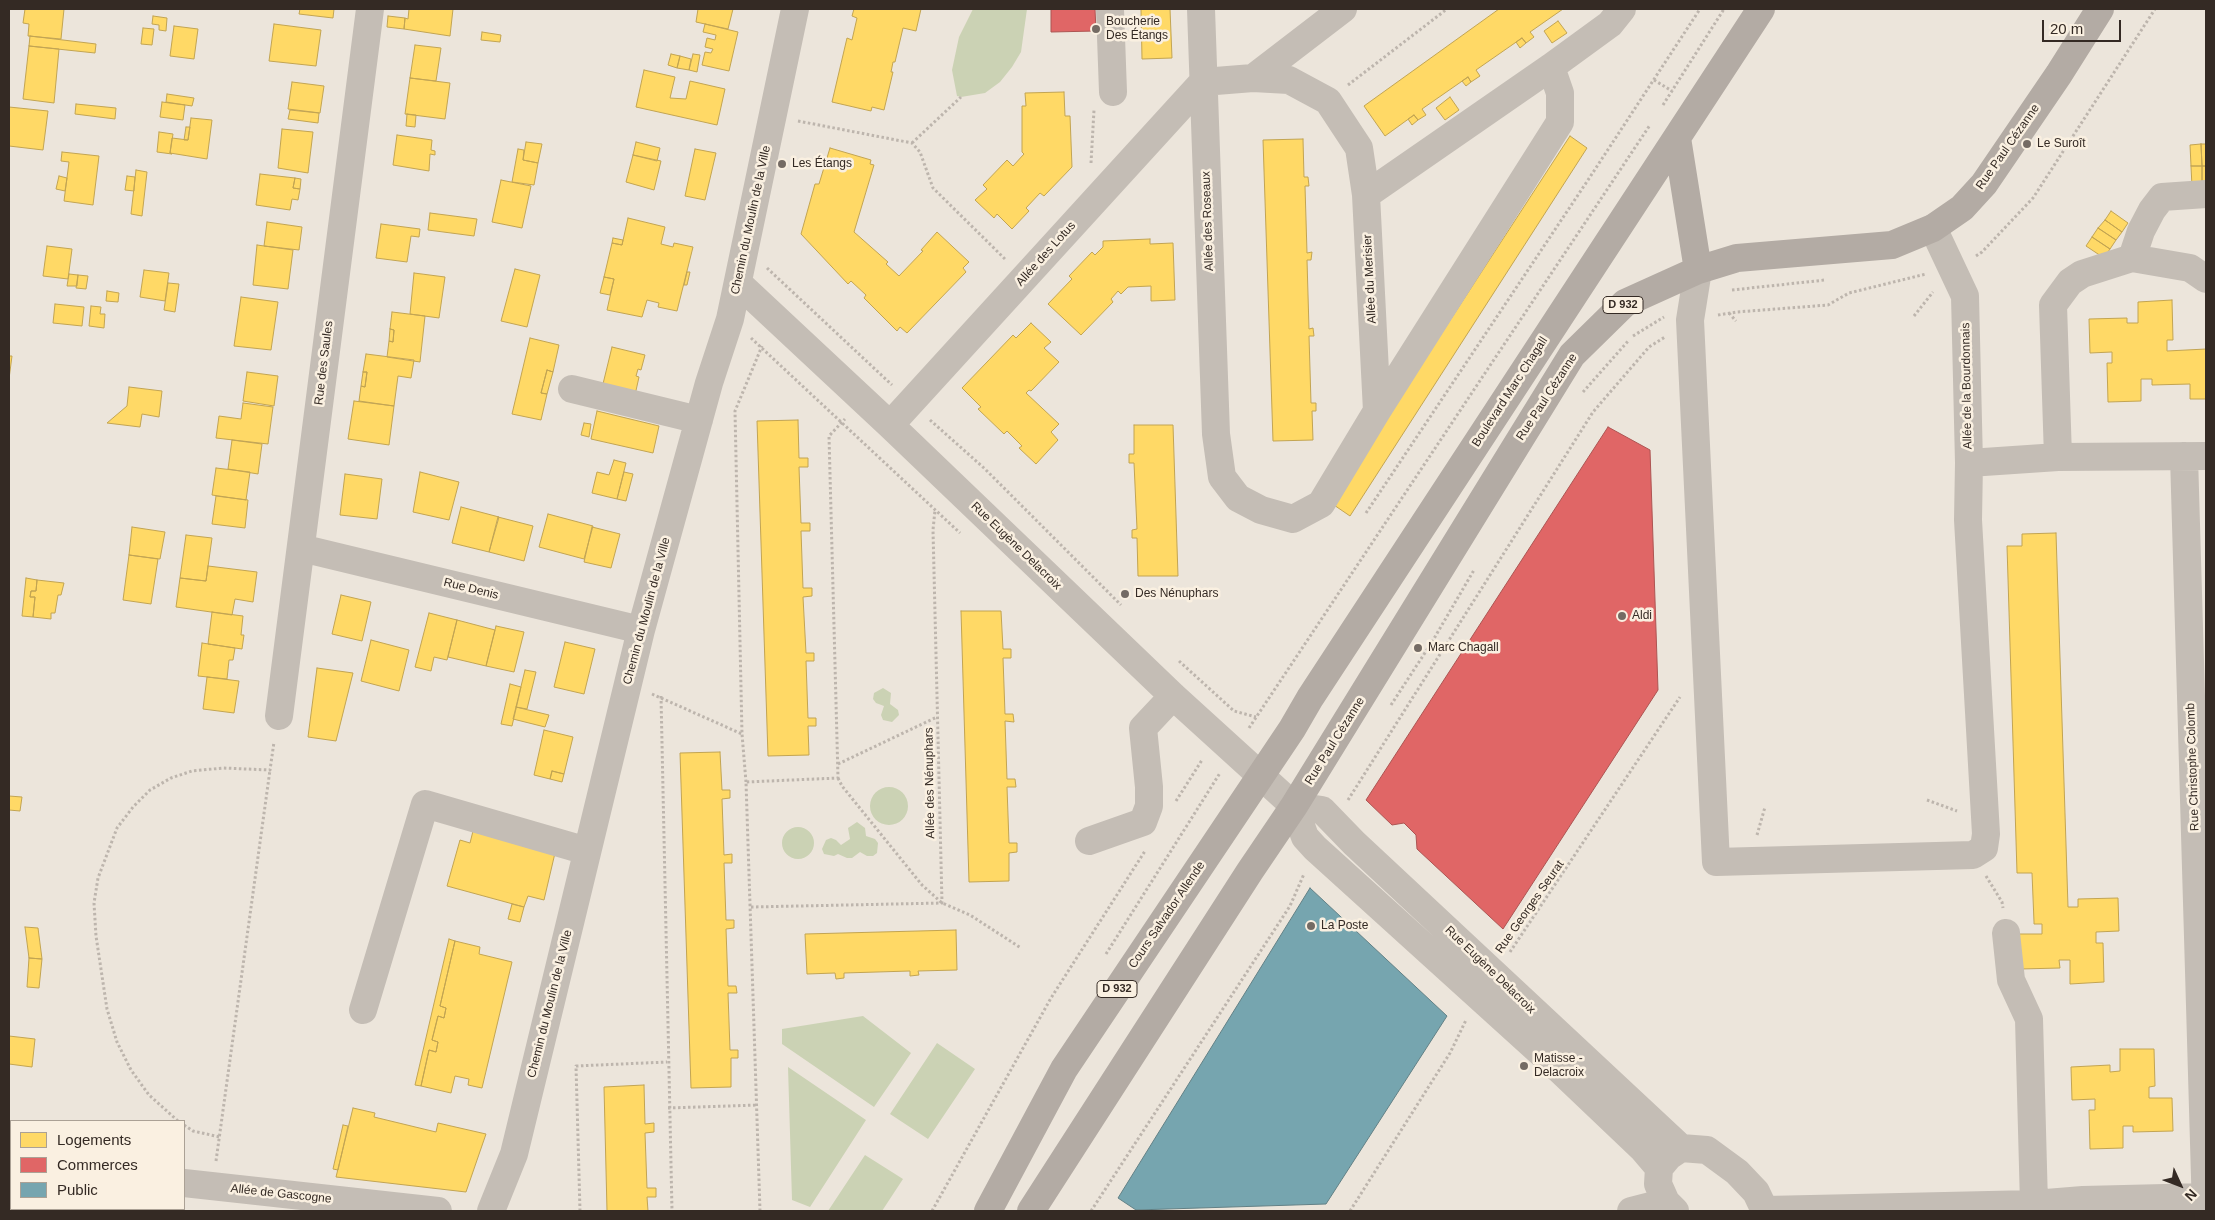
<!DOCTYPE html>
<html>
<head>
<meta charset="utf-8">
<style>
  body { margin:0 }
  #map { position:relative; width:2215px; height:1220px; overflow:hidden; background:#ece5db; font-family:Arial,sans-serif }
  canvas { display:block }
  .frame { position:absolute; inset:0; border:10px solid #342a24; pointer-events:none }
  .legend { position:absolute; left:10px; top:1120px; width:175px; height:90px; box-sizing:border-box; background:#faf0e1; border:1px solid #aba195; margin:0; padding:6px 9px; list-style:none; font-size:15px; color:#342a24 }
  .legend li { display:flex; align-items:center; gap:10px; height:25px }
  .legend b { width:25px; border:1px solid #aba195 }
  .north { position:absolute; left:2155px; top:1160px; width:50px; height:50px; -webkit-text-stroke:4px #faf0e1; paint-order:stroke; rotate:133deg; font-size:14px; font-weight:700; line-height:20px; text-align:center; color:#342a24 }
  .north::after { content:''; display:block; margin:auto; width:18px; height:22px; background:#342a24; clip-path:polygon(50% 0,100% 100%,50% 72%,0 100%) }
  .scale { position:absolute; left:2042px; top:20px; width:79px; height:22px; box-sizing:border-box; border:2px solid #342a24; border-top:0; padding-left:6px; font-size:15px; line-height:18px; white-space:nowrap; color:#342a24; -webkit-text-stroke:4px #faf0e1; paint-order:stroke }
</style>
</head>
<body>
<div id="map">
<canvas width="2215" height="1220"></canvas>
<div class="frame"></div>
<ul class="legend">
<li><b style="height:14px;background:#ffd966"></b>Logements</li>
<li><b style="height:14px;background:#e06666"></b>Commerces</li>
<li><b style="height:14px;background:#76a5af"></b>Public</li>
</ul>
<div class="north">N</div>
<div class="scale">20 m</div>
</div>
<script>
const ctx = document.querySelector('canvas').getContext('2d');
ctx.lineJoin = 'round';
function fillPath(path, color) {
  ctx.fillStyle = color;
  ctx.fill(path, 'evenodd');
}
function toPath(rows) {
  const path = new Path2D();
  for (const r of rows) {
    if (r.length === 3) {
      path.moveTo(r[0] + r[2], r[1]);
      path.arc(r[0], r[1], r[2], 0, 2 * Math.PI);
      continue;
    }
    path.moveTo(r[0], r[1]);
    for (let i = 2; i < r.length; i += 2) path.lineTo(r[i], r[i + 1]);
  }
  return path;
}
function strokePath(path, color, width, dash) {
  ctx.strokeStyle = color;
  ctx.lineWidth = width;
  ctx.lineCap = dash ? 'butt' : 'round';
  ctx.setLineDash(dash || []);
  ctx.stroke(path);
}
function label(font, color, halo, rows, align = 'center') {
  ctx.font = font + ' Arial,sans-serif';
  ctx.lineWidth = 5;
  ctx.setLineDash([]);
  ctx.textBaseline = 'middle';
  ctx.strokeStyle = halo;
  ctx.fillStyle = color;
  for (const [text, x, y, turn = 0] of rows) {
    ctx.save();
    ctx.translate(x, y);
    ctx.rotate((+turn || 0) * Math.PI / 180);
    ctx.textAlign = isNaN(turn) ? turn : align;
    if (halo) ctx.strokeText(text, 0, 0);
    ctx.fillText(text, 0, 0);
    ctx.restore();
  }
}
fillPath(toPath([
  [973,9,1027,9,1021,52,1012,67,1000,82,985,93,961,97,957,96,952,70,959,37],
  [883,688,891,693,890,704,898,710,899,715,892,722,883,720,881,715,884,706,876,703,873,699,874,693],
  [889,806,19],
  [857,822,865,828,866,836,875,839,878,843,877,853,873,856,867,856,860,852,852,858,847,858,838,854,834,856,824,854,822,849,826,840,831,838,836,840,841,845,850,839,848,828],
  [798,843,16],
  [863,1016,911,1053,874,1107,782,1044,782,1029],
  [937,1043,975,1069,928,1139,890,1114],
  [788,1067,866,1120,810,1207,792,1200],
  [865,1155,903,1179,882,1211,828,1211]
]), '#cbd2b4');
const homes = toPath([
  [25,9,64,9,61,39,28,36,29,24,23,23,25,9],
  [300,9,334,9,333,18,299,14,300,9],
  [409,9,453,9,450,36,404,29,405,18,408,19,409,9],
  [698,9,733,9,728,29,696,22,698,9],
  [854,9,921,9,916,31,903,28,895,62,893,62,891,72,893,72,884,110,872,107,871,111,832,102,847,38,852,40,857,18,852,16,854,9],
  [1141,9,1170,9,1172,58,1142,59,1141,9],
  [1499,9,1563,9,1530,32,1534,37,1526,43,1522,38,1476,70,1480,76,1471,82,1468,77,1422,109,1426,115,1418,120,1414,115,1385,136,1364,106,1499,9],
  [153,16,167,18,166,31,159,30,159,25,152,24,153,16],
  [388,16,405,18,404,29,387,27,388,16],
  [1558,21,1567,33,1552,43,1544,31,1558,21],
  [274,24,321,30,316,66,269,61,274,24],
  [705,24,738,32,729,71,702,65,705,52,711,53,713,49,705,47,707,38,715,40,716,35,703,32,705,24],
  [174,26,198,29,194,59,170,56,174,26],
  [143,28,154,29,152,45,141,44,143,28],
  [482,32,501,35,500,42,481,40,482,32],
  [30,36,96,44,95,53,29,46,30,36],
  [1522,38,1526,43,1520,48,1516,42,1522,38],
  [415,45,441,48,436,81,410,78,415,45],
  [29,46,59,49,54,103,23,99,29,46],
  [671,54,680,56,677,68,668,65,671,54],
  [693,54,700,55,697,72,689,70,693,54],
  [680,56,691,59,689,70,677,68,680,56],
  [644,70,675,77,670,98,686,99,690,81,725,89,717,125,636,107,644,70],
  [1468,77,1471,82,1466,86,1462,81,1468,77],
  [410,78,450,83,445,119,405,114,410,78],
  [292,82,324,86,320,113,288,109,292,82],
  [1064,92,1065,116,1070,116,1072,167,1044,196,1040,193,1026,208,1029,211,1012,229,997,214,994,218,975,200,987,189,983,185,1007,160,1013,166,1024,154,1022,152,1022,106,1026,106,1025,93,1064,92],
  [167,94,194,98,192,106,166,102,167,94],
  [1450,97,1459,110,1445,120,1436,108,1450,97],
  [162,102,185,105,183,120,160,117,162,102],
  [76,104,116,108,115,119,75,114,76,104],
  [9,107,48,111,43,150,9,146,9,107],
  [290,110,319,113,318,123,288,119,290,110],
  [407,114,416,115,415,127,406,126,407,114],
  [1414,115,1418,120,1412,125,1408,119,1414,115],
  [191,118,212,120,207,159,170,153,172,138,188,140,191,118],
  [186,127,190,127,188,140,184,140,186,127],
  [282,129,313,132,308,173,278,168,282,129],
  [159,132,173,134,170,153,172,154,157,152,159,132],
  [397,135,432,140,431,150,435,151,435,155,430,154,429,171,393,165,397,135],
  [1570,136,1587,148,1350,516,1331,503,1570,136],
  [1303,139,1304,177,1308,177,1309,186,1305,186,1307,253,1312,252,1311,260,1307,260,1309,329,1313,328,1314,336,1309,336,1311,403,1316,403,1316,411,1312,411,1313,440,1273,441,1263,140,1303,139],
  [526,142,542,144,538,163,523,160,526,142],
  [636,142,660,148,657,161,633,155,636,142],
  [2201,144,2202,166,2191,166,2190,145,2201,144],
  [2201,144,2206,144,2206,166,2202,166,2201,144],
  [830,148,871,160,870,164,874,165,854,232,888,262,886,264,899,276,923,251,921,250,937,232,969,262,963,268,966,272,907,333,900,327,897,331,864,298,866,295,851,281,848,284,801,234,815,184,819,184,830,148],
  [518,149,524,150,523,160,538,163,534,185,512,182,518,149],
  [695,149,716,153,705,200,685,196,695,149],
  [62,152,99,156,93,205,64,201,69,162,61,161,62,152],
  [633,155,661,161,654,190,626,182,633,155],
  [2191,166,2202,166,2202,187,2192,187,2191,166],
  [2202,166,2206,166,2206,187,2202,187,2202,166],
  [136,170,147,172,142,216,131,214,136,170],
  [260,174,295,178,293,188,300,189,298,200,292,199,290,210,256,205,260,174],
  [59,176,67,178,65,191,56,189,59,176],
  [127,176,135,177,134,191,125,190,127,176],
  [295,178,301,179,300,189,293,188,295,178],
  [501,180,531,186,522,228,492,222,501,180],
  [2111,211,2128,223,2122,232,2105,220,2111,211],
  [430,213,477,219,474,236,428,230,430,213],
  [628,218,665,227,661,244,673,247,674,243,693,247,677,311,658,307,659,303,647,300,642,317,607,310,614,279,604,277,612,243,622,245,628,218],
  [2105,220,2122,232,2116,240,2098,228,2105,220],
  [267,222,302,227,299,250,264,246,267,222],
  [381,224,420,229,419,237,411,236,407,262,376,258,381,224],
  [2098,228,2116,240,2110,249,2092,237,2098,228],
  [2092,237,2110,249,2104,258,2086,246,2092,237],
  [613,238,623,240,622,245,612,243,613,238],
  [1150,239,1150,244,1173,243,1175,300,1151,301,1151,286,1128,287,1121,294,1118,291,1111,299,1113,302,1081,335,1048,304,1072,279,1069,276,1092,252,1095,255,1103,247,1103,241,1150,239],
  [257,245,293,250,288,289,253,285,257,245],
  [47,246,72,249,68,279,43,276,47,246],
  [515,269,540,275,527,327,501,321,515,269],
  [144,270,169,273,165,301,140,297,144,270],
  [687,272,690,272,687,285,684,285,687,272],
  [414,273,445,277,439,318,410,314,414,273],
  [69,274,78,275,77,286,67,286,69,274],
  [78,275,88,276,86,289,76,288,78,275],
  [604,277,614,279,610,295,600,293,604,277],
  [168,283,179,284,175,312,164,310,168,283],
  [107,291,119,293,118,302,106,301,107,291],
  [241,297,278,302,271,350,234,346,241,297],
  [2172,300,2173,340,2167,340,2167,351,2206,349,2206,399,2190,399,2190,384,2152,385,2152,379,2141,379,2141,401,2108,402,2107,363,2112,363,2112,352,2090,353,2089,319,2127,318,2127,323,2138,323,2138,302,2172,300],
  [55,304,84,307,82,326,53,323,55,304],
  [91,306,101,307,100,314,105,314,104,328,89,326,91,306],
  [392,312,425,316,420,362,387,357,389,341,393,342,394,330,390,329,392,312],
  [1031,323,1051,342,1044,348,1059,362,1031,391,1029,390,1026,393,1059,424,1051,432,1058,440,1036,464,1019,448,1022,446,1007,431,1004,434,978,409,981,407,962,388,1013,335,1016,338,1031,323],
  [390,329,394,330,393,342,389,341,390,329],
  [530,338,559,345,553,372,547,370,541,393,547,394,541,420,512,414,530,338],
  [612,347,645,355,641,370,638,369,636,376,639,377,635,395,602,388,612,347],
  [366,354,414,360,411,378,398,376,394,406,359,401,361,386,365,387,367,372,363,372,366,354],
  [9,356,12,356,9,379,9,356],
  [547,370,553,372,547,394,541,393,547,370],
  [247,372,278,376,274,406,243,401,247,372],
  [363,372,367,372,365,387,361,386,363,372],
  [129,387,162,391,159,417,142,414,140,427,107,423,127,406,129,387],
  [354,401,394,406,389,445,348,439,354,401],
  [243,403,273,407,268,444,216,438,219,416,241,419,243,403],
  [597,411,659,426,653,453,591,439,597,411],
  [798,420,799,458,808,458,808,467,799,467,801,523,810,523,810,531,801,531,803,588,812,588,812,596,803,597,806,653,814,653,814,661,806,661,808,718,816,718,816,726,808,726,809,755,768,756,757,421,798,420],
  [584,423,591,424,589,437,581,435,584,423],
  [1134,425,1173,425,1178,576,1138,576,1137,538,1132,538,1132,530,1137,529,1134,463,1129,463,1129,454,1134,454,1134,425],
  [232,440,262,444,258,474,228,469,232,440],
  [614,460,626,463,617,499,592,493,597,472,609,475,614,460],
  [216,468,250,472,246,500,212,495,216,468],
  [420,472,459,482,449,520,413,512,420,472],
  [624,472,633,474,626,501,617,499,624,472],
  [345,474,382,479,377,519,340,515,345,474],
  [216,496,248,500,245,528,212,524,216,496],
  [461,507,499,517,489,552,452,543,461,507],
  [548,514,593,526,584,559,539,547,548,514],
  [498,517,533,526,524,561,489,552,498,517],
  [132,527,165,532,160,559,129,555,132,527],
  [592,527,620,534,611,568,584,562,592,527],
  [2056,533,2068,907,2078,907,2078,899,2118,898,2119,931,2096,932,2096,943,2103,943,2104,982,2070,984,2070,960,2059,960,2060,968,2020,969,2019,934,2042,934,2042,924,2034,924,2034,922,2032,873,2017,873,2007,546,2022,546,2022,534,2056,533],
  [186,535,212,538,206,581,180,578,186,535],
  [129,555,158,559,151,604,123,600,129,555],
  [208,566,257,572,253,602,235,599,232,615,176,607,180,578,206,581,208,566],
  [26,578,37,580,36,591,31,591,30,597,35,597,33,617,22,616,26,578],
  [37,580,64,583,61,595,58,595,55,613,51,613,51,619,33,617,35,597,30,597,31,591,36,591,37,580],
  [341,595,371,602,362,641,332,634,341,595],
  [961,611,1001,611,1003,649,1011,649,1011,658,1003,658,1005,714,1013,714,1014,722,1005,721,1007,779,1015,779,1016,787,1007,787,1009,843,1017,843,1017,852,1009,853,1009,881,969,882,961,611],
  [212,612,243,616,241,635,244,635,242,649,208,644,212,612],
  [429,613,457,620,447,660,434,657,431,671,415,667,429,613],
  [457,620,495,630,486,666,448,657,457,620],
  [496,626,524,632,514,672,486,666,496,626],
  [371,640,409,650,399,691,361,681,371,640],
  [565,642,595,649,584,694,554,687,565,642],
  [202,643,235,648,233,660,229,660,227,679,198,676,202,643],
  [317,668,353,673,336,741,308,737,317,668],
  [525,670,536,672,527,709,516,707,525,670],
  [207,677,239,681,234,713,203,709,207,677],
  [510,684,521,687,512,726,501,724,510,684],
  [516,707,549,715,545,727,513,719,516,707],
  [544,730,573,737,564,774,552,771,550,779,534,775,544,730],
  [720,752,722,790,730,790,730,798,722,799,724,855,732,854,732,863,724,863,726,920,734,920,734,928,726,929,728,986,736,986,737,993,728,993,730,1050,738,1050,738,1058,731,1058,731,1087,691,1088,680,753,720,752],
  [552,771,564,774,562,782,550,779,552,771],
  [9,796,22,797,20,811,9,810,9,796],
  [473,831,555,853,544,900,528,896,524,907,447,886,460,840,470,843,473,831],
  [512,904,524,907,520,922,508,919,512,904],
  [25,927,38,928,42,959,29,958,25,927],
  [956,930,957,970,918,971,919,975,910,976,910,971,844,973,844,978,836,979,835,973,807,974,805,934,956,930],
  [449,939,455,941,440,1006,446,1008,444,1018,438,1016,432,1040,438,1042,436,1052,429,1050,421,1086,415,1085,449,939],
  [455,941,480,947,479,954,512,962,482,1088,468,1085,469,1079,455,1076,451,1093,421,1086,429,1050,436,1052,438,1042,432,1040,438,1016,444,1018,446,1008,440,1006,455,941],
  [29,958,42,959,39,988,27,987,29,958],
  [9,1036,35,1039,32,1067,9,1064,9,1036],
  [2120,1049,2154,1049,2155,1086,2149,1087,2149,1098,2172,1098,2173,1131,2133,1132,2133,1126,2123,1126,2123,1148,2090,1149,2089,1110,2095,1110,2095,1099,2072,1100,2071,1067,2110,1065,2110,1072,2120,1071,2120,1049],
  [644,1085,645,1124,654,1123,654,1132,645,1133,647,1188,656,1188,656,1197,647,1197,648,1211,607,1211,604,1087,644,1085],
  [353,1108,375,1113,374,1117,436,1132,438,1123,486,1134,466,1192,336,1177,353,1108],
  [343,1125,348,1126,338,1170,333,1169,343,1125],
  [28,1209,52,1209,75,1211,28,1211,28,1209]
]);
fillPath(homes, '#ffd966');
strokePath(homes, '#c2a452', 1);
const shops = toPath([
  [1051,9,1095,9,1096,31,1051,32,1051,9],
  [1608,427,1650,450,1658,690,1503,929,1417,849,1416,835,1404,823,1392,825,1366,800,1608,427]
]);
fillPath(shops, '#e06666');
strokePath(shops, '#ac5452', 1);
const public = toPath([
  [1310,888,1447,1016,1326,1204,1136,1210,1118,1198,1310,888]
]);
fillPath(public, '#76a5af');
strokePath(public, '#628085', 1);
strokePath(toPath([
  [1654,80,1672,91],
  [1348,85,1447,9],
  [1663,105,1724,9],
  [798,121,912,143,920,152,933,188,1006,260],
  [912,143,961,97],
  [1091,163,1094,110],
  [1976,256,1982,252,2033,198,2155,9],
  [767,268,892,385],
  [1732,290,1825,280],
  [1729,313,1736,321],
  [1718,315,1737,312,1828,305,1849,293,1926,274],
  [1914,316,1933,292],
  [1633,336,1664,317],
  [751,338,960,533],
  [1583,392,1629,340],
  [930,420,984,468,1121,605],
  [1366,513,1590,177,1700,9],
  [1179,661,1234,711,1256,717],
  [652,694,742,734],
  [661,696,672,1211],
  [1391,705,1432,642,1474,570],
  [1249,728,1650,125],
  [838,764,937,717],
  [838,778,842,786,922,885,942,903,970,915,1021,948],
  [746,782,742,734,735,411,762,346],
  [1348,800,1593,412,1649,347,1665,337],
  [1927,800,1957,811],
  [1176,801,1202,760],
  [1757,835,1765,807],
  [1986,876,2002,902,2003,908],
  [751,907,942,903,933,530,935,510],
  [1510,952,1680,697],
  [1106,954,1220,773],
  [668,1108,757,1105],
  [178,1121,149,1095,131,1070,117,1042,107,1009,96,936,94,903,98,878,117,828,133,807,150,790,171,778,192,771,223,768,270,770,274,742],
  [184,1125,193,1131,220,1137],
  [216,1161,270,770],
  [580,1211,576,1066,667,1062],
  [760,1211,746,782,838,778,829,436,845,419],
  [932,1211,1051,998,1145,851],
  [1091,1211,1290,906,1304,874],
  [1350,1211,1450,1053,1466,1020]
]), '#bdb5ad', 3, [2.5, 2.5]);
strokePath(toPath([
  [1110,9,1113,92],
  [1201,9,1216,434,1222,477,1238,498,1261,510,1293,519,1321,504,1377,411,1366,195,1551,67,1610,24,1622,9],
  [1253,78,1343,9],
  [1933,228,1965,296,1969,463,2058,457,2206,456],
  [2132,258,2141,231,2152,210,2162,197,2206,194],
  [1698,270,1690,320,1716,862,1973,855,1984,848,1986,834,1968,520,1969,463],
  [739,284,890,425,1173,696,1294,806,1305,837,1315,848,1559,1069,1642,1148,1659,1168],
  [572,389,699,420],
  [1377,411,1560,122,1560,93,1551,67],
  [890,425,1203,82,1253,78,1289,80,1328,101,1359,148,1366,195],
  [2184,456,2206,1211],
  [2058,457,2053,305,2070,282,2082,274,2132,258,2190,268,2206,279],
  [301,548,641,630],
  [279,716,370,9],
  [1294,806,1322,810,1354,843,1681,1148],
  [1089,841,1143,822,1149,806,1149,787,1143,728,1173,696],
  [2006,933,2011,980,2029,1019,2034,1204],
  [363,1010,425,804,587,851],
  [9,1171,11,1167],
  [184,1183,438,1211],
  [1766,1210,2034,1204,2083,1200,2206,1197],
  [491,1211,514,1154,641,630,709,383,730,319,795,9],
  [1631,1211,1666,1202],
  [1675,1211,1666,1202,1658,1184,1659,1168,1669,1156,1681,1148,1707,1150,1737,1172,1756,1192,1765,1211]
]), '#c4bdb5', 28);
strokePath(toPath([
  [1677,138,1698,270],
  [988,1211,1064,1069,1292,729,1310,698,1761,9],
  [1031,1211,1250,871,1294,806,1572,355,1625,303,1698,270,1737,258,1892,245,1933,228,1962,208,1984,184,2059,74,2100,9]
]), '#b3aba4', 28);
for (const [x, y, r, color] of [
  [1096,29,5,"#746b64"],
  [2027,144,5,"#746b64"],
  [782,164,5,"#746b64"],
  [1125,594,5,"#746b64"],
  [1622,616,5,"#746b64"],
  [1418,648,5,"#746b64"],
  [1311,926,5,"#746b64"],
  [1524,1066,5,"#746b64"]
]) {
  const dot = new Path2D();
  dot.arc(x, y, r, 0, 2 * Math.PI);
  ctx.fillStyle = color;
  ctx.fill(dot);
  strokePath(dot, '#faf0e1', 2);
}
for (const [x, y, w] of [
  [1623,305,40],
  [1117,989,40]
]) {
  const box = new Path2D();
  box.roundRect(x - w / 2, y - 8.5, w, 17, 4);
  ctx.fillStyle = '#faf0e1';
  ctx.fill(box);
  strokePath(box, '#342a24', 1);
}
label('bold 11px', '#342a24', null, [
  ["D 932",1623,305],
  ["D 932",1117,989]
]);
label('12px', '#342a24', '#faf0e1', [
  ["Boucherie",1106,22],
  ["Des Étangs",1106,36],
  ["Le Suroît",2037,144],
  ["Les Étangs",792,164],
  ["Des Nénuphars",1135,594],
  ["Aldi",1632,616],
  ["Marc Chagall",1428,648],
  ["La Poste",1321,926],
  ["Matisse -",1534,1059],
  ["Delacroix",1534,1073]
], 'left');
label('12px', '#342a24', '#faf0e1', [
  ["Rue Paul Cézanne",2008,147,-55],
  ["Chemin du Moulin de la Ville",751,220,-78],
  ["Allée des Roseaux",1208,221,-92],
  ["Allée des Lotus",1046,254,-48],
  ["Allée du Merisier",1370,279,-93],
  ["Rue des Saules",324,363,-83],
  ["Allée de la Bourdonnais",1967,386,-91],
  ["Boulevard Marc Chagall",1510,392,-57],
  ["Rue Paul Cézanne",1547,397,-57],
  ["Rue Eugène Delacroix",1016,546,44],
  ["Rue Denis",471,589,14],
  ["Chemin du Moulin de la Ville",647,611,-75],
  ["Rue Paul Cézanne",1335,741,-58],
  ["Rue Christophe Colomb",2193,767,-92],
  ["Allée des Nénuphars",930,783,-91],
  ["Rue Georges Seurat",1530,907,-55],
  ["Cours Salvador Allende",1167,915,-56],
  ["Rue Eugène Delacroix",1490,970,44],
  ["Chemin du Moulin de la Ville",550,1004,-76],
  ["Allée de Gascogne",281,1194,6]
]);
</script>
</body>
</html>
